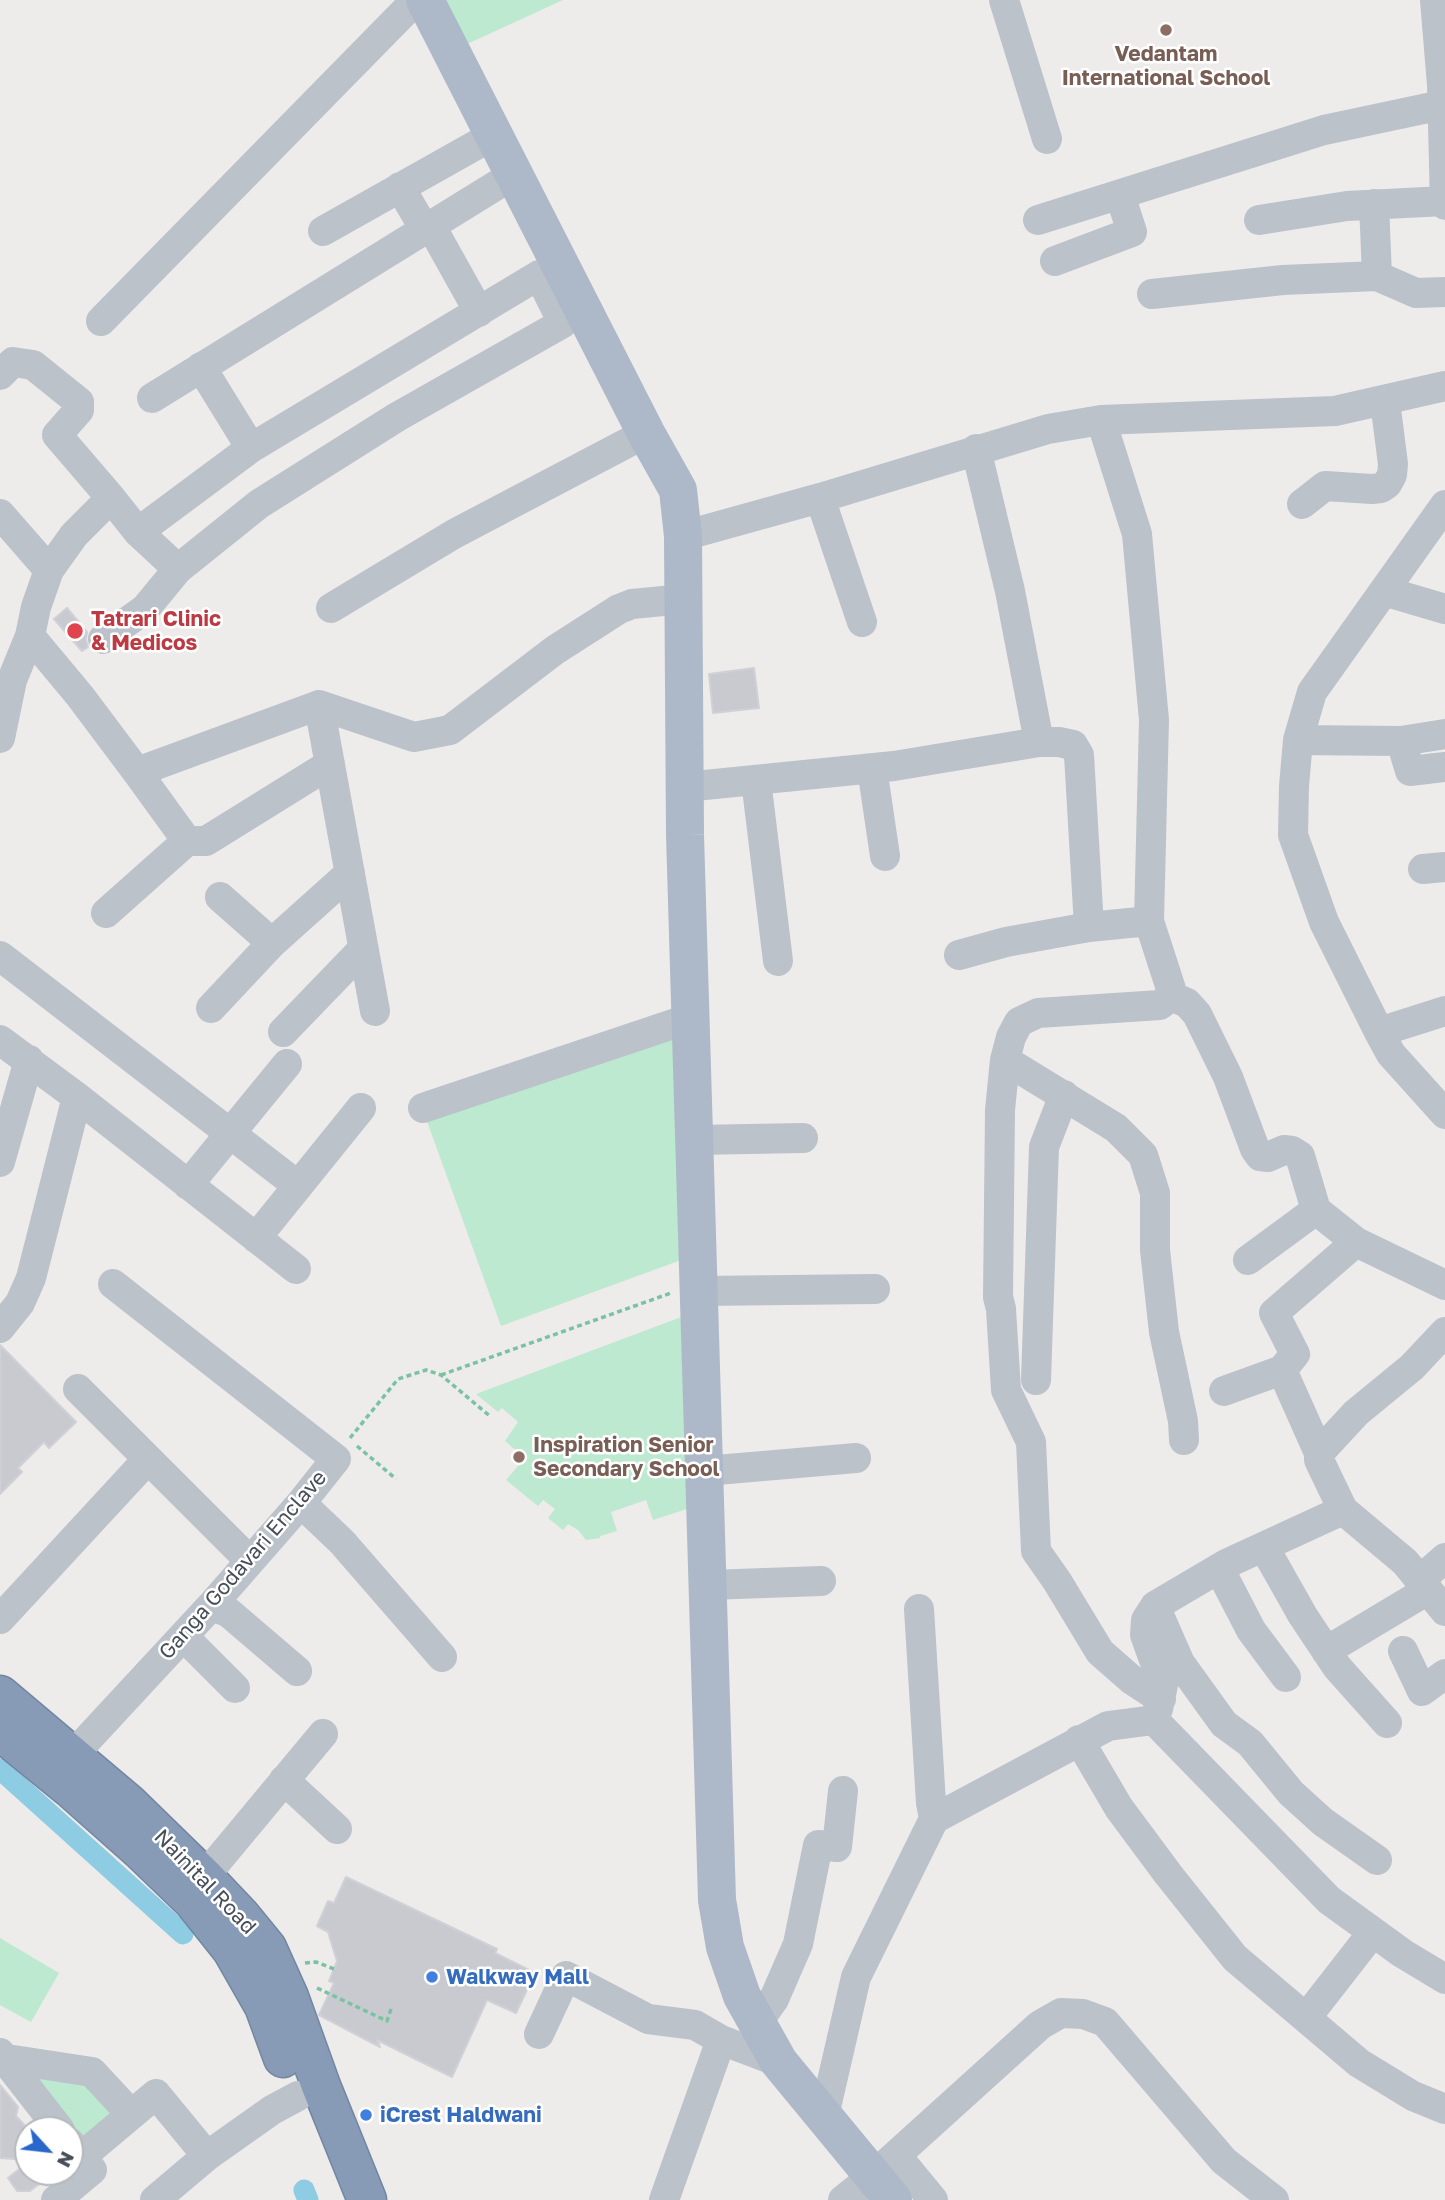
<!DOCTYPE html>
<html>
<head>
<meta charset="utf-8">
<style>
  body { margin:0 }
  #map { position:relative; width:1445px; height:2200px; overflow:hidden; background:#eeebeb; font-family:"Golos Text",sans-serif }
  canvas { display:block }
  .north { position:absolute; left:14px; top:2116px; width:70px; height:70px; box-sizing:border-box; background:#fff; border:2px solid #b5b8bc; border-radius:50%; rotate:117deg; font-size:19px; font-weight:700; line-height:28px; text-align:center; color:#464e57 }
  .north::after { content:''; display:block; margin:auto; width:24px; height:32px; background:#2967ca; clip-path:polygon(50% 0,100% 100%,50% 72%,0 100%) }
</style>
</head>
<body>
<div id="map">
<canvas width="1445" height="2200"></canvas>
<div class="north">N</div>
</div>
<script>
const ctx = document.querySelector('canvas').getContext('2d');
ctx.lineJoin = 'round';
function fillPath(path, color) {
  ctx.fillStyle = color;
  ctx.fill(path, 'evenodd');
}
function toPath(rows) {
  const path = new Path2D();
  for (const r of rows) {
    path.moveTo(r[0], r[1]);
    for (let i = 2; i < r.length; i += 2) path.lineTo(r[i], r[i + 1]);
  }
  return path;
}
function strokePath(path, color, width, dash) {
  ctx.strokeStyle = color;
  ctx.lineWidth = width;
  ctx.lineCap = dash ? 'butt' : 'round';
  ctx.setLineDash(dash || []);
  ctx.stroke(path);
}
function label(font, color, halo, rows, align = 'center') {
  ctx.font = font + ' "Golos Text",sans-serif';
  ctx.lineWidth = 5;
  ctx.setLineDash([]);
  ctx.textBaseline = 'middle';
  ctx.strokeStyle = halo;
  ctx.fillStyle = color;
  for (const [text, x, y, turn = 0] of rows) {
    ctx.save();
    ctx.translate(x, y);
    ctx.rotate((+turn || 0) * Math.PI / 180);
    ctx.textAlign = isNaN(turn) ? turn : align;
    if (halo) ctx.strokeText(text, 0, 0);
    ctx.fillText(text, 0, 0);
    ctx.restore();
  }
}
fillPath(toPath([
  [443,0,563,0,465,45],
  [674,1034,681,1260,501,1326,424,1113],
  [684,1316,693,1507,653,1520,646,1500,611,1512,617,1531,600,1536,600,1538,586,1540,578,1530,568,1524,563,1530,548,1518,555,1509,543,1500,538,1506,506,1480,525,1458,505,1441,518,1422,502,1408,498,1412,476,1394],
  [0,1938,59,1973,31,2022,0,2005],
  [24,2073,86,2079,116,2115,82,2144]
]), '#bce9d0');
strokePath(toPath([
  [0,1769,183,1934],
  [304,2190,308,2200]
]), '#8dcce2', 21);
const building = toPath([
  [67,608,87,632,86,640,88,647,82,651,54,619,67,608],
  [754,668,759,708,713,713,709,674,754,668],
  [0,1345,76,1422,49,1448,44,1442,18,1468,22,1472,0,1494,0,1345],
  [346,1877,497,1949,495,1953,535,1973,516,2013,487,2000,452,2077,377,2040,380,2047,319,2015,334,1983,329,1981,337,1961,328,1932,317,1926,328,1901,334,1903,346,1877],
  [0,2085,18,2107,16,2116,28,2129,28,2160,0,2158,0,2085],
  [28,2162,28,2172,55,2172,30,2191,17,2191,8,2178,28,2162]
]);
fillPath(building, '#c9cad0');
strokePath(building, '#d0d1d6', 2);
const highway = toPath([
  [0,1695,129,1804,204,1877,240,1915,267,1948,289,1997,321,2086,367,2200],
  [0,1731,70,1788,141,1851,193,1901,232,1950,264,2006,283,2058]
]);
strokePath(highway, '#7287a2', 41);
strokePath(toPath([
  [441,1375,671,1293],
  [350,1438,398,1379,426,1370,441,1375,491,1417],
  [357,1446,396,1479],
  [305,1963,316,1962,334,1969],
  [317,1988,387,2021,391,2009]
]), '#78c3a2', 3.5, [5, 3.5]);
strokePath(toPath([
  [1004,0,1047,139],
  [1435,0,1442,85,1445,205],
  [400,187,425,230],
  [1374,204,1377,276],
  [1038,220,1324,130,1442,105],
  [1259,220,1347,206,1445,201],
  [431,226,479,312],
  [323,231,492,136],
  [1055,261,1132,232,1120,195],
  [1152,294,1283,280,1377,276,1416,293,1445,292],
  [101,321,416,0],
  [201,367,251,448],
  [0,375,13,362,33,365,79,402,79,410,57,435,111,498],
  [152,398,513,175],
  [1101,420,1137,534,1154,720,1149,921,1171,989,1171,996,1160,1005,1038,1013,1019,1022,1011,1037,1005,1060,1000,1110,998,1297,1001,1309,1006,1390,1031,1442,1036,1551,1057,1581,1100,1652,1132,1680,1161,1699],
  [976,449,1010,591,1039,742],
  [820,498,862,622],
  [1302,504,1325,486,1372,489,1381,488,1387,484,1392,475,1393,464,1385,401],
  [1445,505,1312,692,1298,740,1294,786,1293,835,1324,922,1379,1032,1391,1054,1445,1114],
  [0,514,49,570],
  [683,536,820,498,1048,429,1101,420,1335,411,1445,386],
  [1384,591,1445,609],
  [331,608,454,534,646,433],
  [30,636,80,696,137,772,319,705,414,737,450,730,555,650,619,609,632,604,684,599],
  [103,639,145,609,178,569],
  [319,705,375,1011],
  [0,738,12,680,30,636,36,607,49,570,74,535,111,498,138,532,178,569,259,504,397,417,563,323,539,275,251,448,138,532],
  [1298,740,1401,741,1410,771,1445,767],
  [1401,741,1445,734],
  [872,768,885,856],
  [137,772,187,841],
  [756,780,778,961],
  [685,787,894,766,1039,742,1059,742,1073,745,1079,755,1089,927],
  [1423,869,1445,867],
  [220,897,272,943],
  [106,913,187,841,206,841,330,764],
  [959,955,1006,942,1089,927,1149,921],
  [0,956,297,1185],
  [1171,996,1187,1003,1197,1014,1228,1077,1255,1149,1260,1156,1268,1157,1284,1150,1292,1151,1300,1156,1316,1210,1356,1242,1445,1285],
  [211,1008,272,943,350,873],
  [283,1032,363,949],
  [1379,1032,1445,1011],
  [0,1040,77,1097,296,1269],
  [1005,1060,1116,1128,1143,1155,1155,1193,1155,1250,1164,1332,1183,1421,1184,1440],
  [423,1108,691,1018],
  [695,1140,803,1138],
  [0,1162,29,1060],
  [188,1185,287,1064],
  [256,1238,361,1108],
  [1248,1260,1316,1210],
  [700,1291,875,1289],
  [0,1328,20,1303,31,1278,77,1097],
  [1036,1380,1044,1147,1064,1095],
  [78,1389,250,1561],
  [1224,1391,1282,1370],
  [1319,1453,1282,1370,1295,1354,1274,1313,1356,1242],
  [705,1471,856,1458],
  [301,1503,342,1542,442,1657],
  [1343,1510,1319,1460,1319,1453,1356,1413,1412,1367,1445,1332],
  [1264,1547,1303,1616,1337,1667,1387,1723],
  [1219,1568,1251,1630,1286,1677],
  [1420,1580,1445,1558],
  [709,1585,821,1581],
  [211,1606,228,1612,297,1671],
  [1155,1606,1180,1663,1224,1724,1250,1743,1291,1793,1323,1822,1377,1860],
  [919,1609,931,1803,934,1819],
  [0,1619,148,1459],
  [183,1636,235,1688],
  [1326,1651,1428,1590],
  [1403,1651,1422,1691,1445,1674],
  [1158,1709,1163,1685,1145,1635,1146,1620,1155,1606,1228,1563,1343,1510,1405,1562,1445,1611],
  [1079,1740,1119,1808,1168,1874,1235,1958,1359,2063,1413,2096,1445,2109],
  [72,1756,211,1606,301,1503,336,1459,113,1284],
  [284,1780,337,1829],
  [204,1877,323,1734],
  [1306,2018,1373,1932],
  [757,2023,774,1999,798,1944,818,1845,837,1847,843,1791],
  [539,2034,566,1976,648,2019,695,2025,721,2040,779,2062],
  [0,2053,60,2130],
  [7,2059,92,2072,131,2114],
  [824,2116,856,1977,934,1819,1108,1726,1154,1720,1329,1900,1402,1953,1445,1979],
  [70,2143,81,2157,156,2094,207,2156],
  [896,2155,933,2200],
  [56,2200,92,2170,81,2157],
  [155,2200,207,2156,272,2110,298,2096],
  [664,2200,721,2040],
  [843,2200,873,2176,1040,2025,1061,2013,1083,2014,1105,2022,1224,2161,1274,2200]
]), '#bbc2ca', 30);
strokePath(toPath([
  [425,0,646,433,678,490,683,536,685,835,717,1900,725,1947,742,1996,779,2062,893,2200]
]), '#adb9c8', 38);
strokePath(highway, '#879bb6', 38);
for (const [x, y, r, color] of [
  [1166,30,7,"#8d6e63"],
  [75,631,9,"#e0444e"],
  [519,1457,7,"#8d6e63"],
  [432,1977,7,"#3f7fe0"],
  [366,2115,7,"#3f7fe0"]
]) {
  const dot = new Path2D();
  dot.arc(x, y, r, 0, 2 * Math.PI);
  ctx.fillStyle = color;
  ctx.fill(dot);
  strokePath(dot, '#fff', 2.5);
}
label('bold 21px', '#785e54', '#fff', [
  ["Vedantam",1166,54],
  ["International School",1166,78],
  ["Inspiration Senior",533,1445,"left"],
  ["Secondary School",533,1469,"left"]
]);
label('bold 21px', '#be3a42', '#fff', [
  ["Tatrari Clinic",91,619],
  ["& Medicos",91,643]
], 'left');
label('21px', '#464e57', '#fff', [
  ["Ganga Godavari Enclave",243,1565,-49],
  ["Nainital Road",205,1882,46]
]);
label('bold 21px', '#366cbe', '#fff', [
  ["Walkway Mall",446,1977],
  ["iCrest Haldwani",380,2115]
], 'left');
</script>
</body>
</html>
